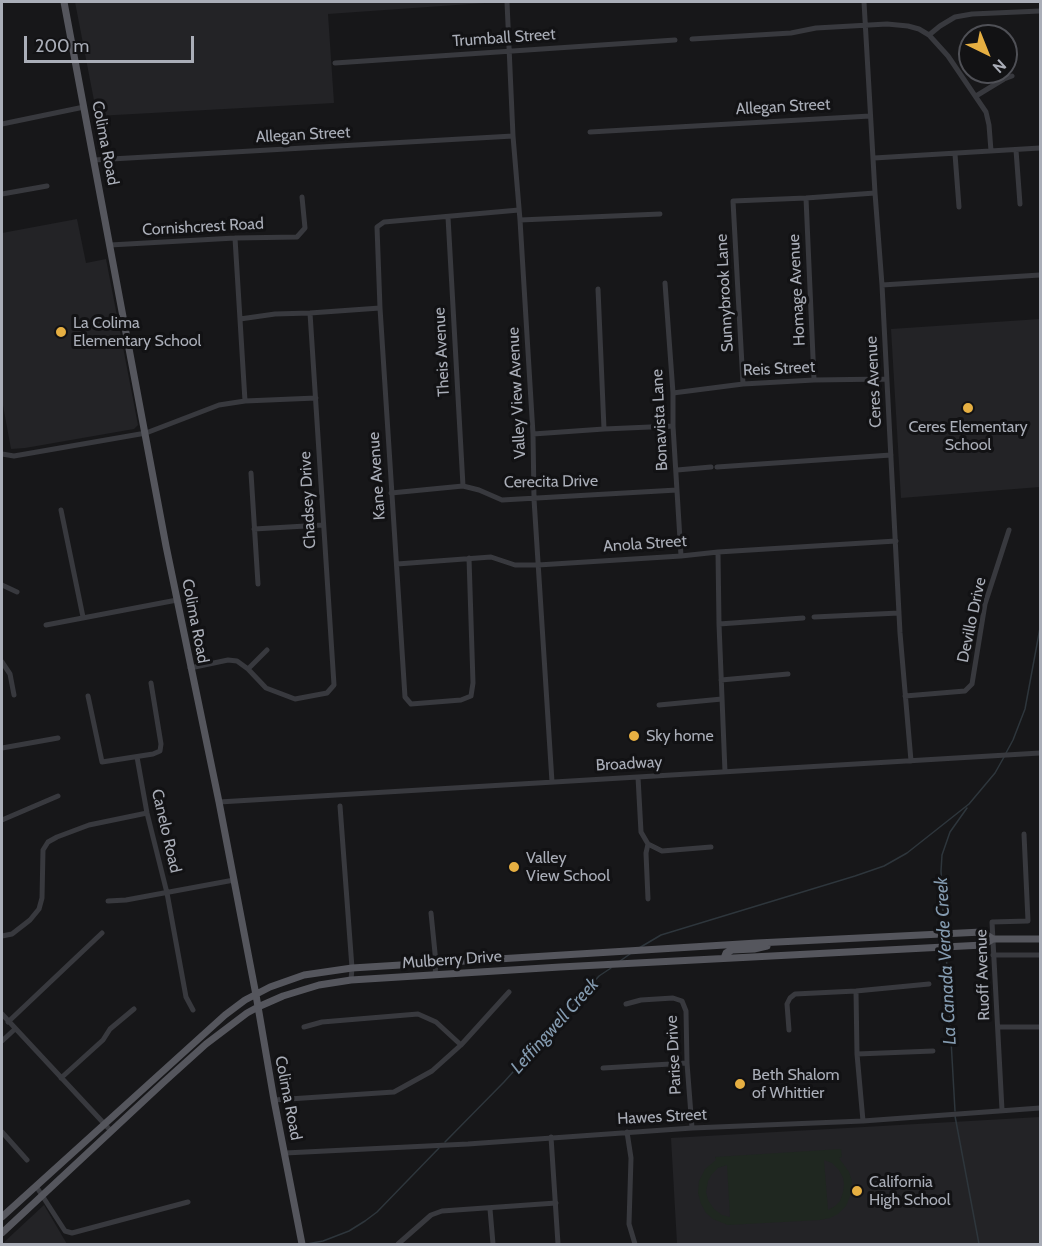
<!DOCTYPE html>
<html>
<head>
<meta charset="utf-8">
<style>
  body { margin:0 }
  #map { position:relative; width:1042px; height:1246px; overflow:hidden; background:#171719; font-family:Cabin,sans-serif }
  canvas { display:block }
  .frame { position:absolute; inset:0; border:3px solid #aaaeb8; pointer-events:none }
  .north { position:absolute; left:958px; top:24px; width:60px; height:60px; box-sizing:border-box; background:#121214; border:2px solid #4f5056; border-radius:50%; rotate:137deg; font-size:16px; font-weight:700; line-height:24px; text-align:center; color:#aaaeb8 }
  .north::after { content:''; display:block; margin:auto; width:21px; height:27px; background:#e6af42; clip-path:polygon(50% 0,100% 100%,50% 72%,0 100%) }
  .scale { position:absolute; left:24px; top:36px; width:170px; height:27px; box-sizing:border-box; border:3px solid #aaaeb8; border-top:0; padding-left:8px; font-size:18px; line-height:21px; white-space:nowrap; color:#aaaeb8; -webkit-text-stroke:4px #121214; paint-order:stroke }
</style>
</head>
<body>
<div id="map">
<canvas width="1042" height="1246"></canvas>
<div class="frame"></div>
<div class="north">N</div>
<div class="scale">200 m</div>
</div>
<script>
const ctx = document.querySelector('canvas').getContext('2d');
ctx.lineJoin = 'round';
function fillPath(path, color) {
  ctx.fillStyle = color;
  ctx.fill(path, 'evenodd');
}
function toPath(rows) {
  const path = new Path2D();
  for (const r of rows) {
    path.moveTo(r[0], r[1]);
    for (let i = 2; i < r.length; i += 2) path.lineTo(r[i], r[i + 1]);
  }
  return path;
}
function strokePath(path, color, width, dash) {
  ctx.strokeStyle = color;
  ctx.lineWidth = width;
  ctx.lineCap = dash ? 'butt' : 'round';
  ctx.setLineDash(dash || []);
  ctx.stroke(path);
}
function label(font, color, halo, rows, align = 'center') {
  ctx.font = font + ' Cabin,sans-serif';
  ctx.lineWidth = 6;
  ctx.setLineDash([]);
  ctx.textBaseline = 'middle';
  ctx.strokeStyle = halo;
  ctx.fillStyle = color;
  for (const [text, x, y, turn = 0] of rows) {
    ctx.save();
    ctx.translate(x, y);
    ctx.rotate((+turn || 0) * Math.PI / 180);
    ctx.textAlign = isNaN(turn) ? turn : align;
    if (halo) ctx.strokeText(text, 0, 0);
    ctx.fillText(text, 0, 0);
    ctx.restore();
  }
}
fillPath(toPath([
  [75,2,499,2,328,14,334,103,97,116],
  [77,219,86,263,106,259,138,425,134,429,25,448,11,449,2,400,2,233],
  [1040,319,1040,487,901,498,891,329],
  [1040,1117,1040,1244,677,1244,671,1138],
  [44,1205,67,1244,2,1244]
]), '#232326');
fillPath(toPath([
  [841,1149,842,1157,839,1158,849,1172,852,1181,852,1191,846,1206,838,1214,830,1218,820,1220,728,1225,713,1219,706,1213,701,1204,698,1193,699,1181,705,1169,716,1160,715,1157],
  [824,1160,832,1163,839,1170,843,1178,844,1184,843,1192,840,1201,835,1206,828,1210],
  [727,1165,730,1217,722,1215,714,1209,708,1200,706,1192,708,1181,712,1174,718,1168]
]), '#1f2720');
strokePath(toPath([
  [1006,753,1013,740,1025,709,1040,628],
  [969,804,995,773,1004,757],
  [944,931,941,871,942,855,950,832,967,808],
  [639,948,661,935,855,876,884,866,907,853,969,804],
  [946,951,955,1111],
  [620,961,630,954],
  [955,1116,979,1244],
  [445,1142,504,1082,599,976,611,968],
  [307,1244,323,1241,349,1231,365,1221,377,1212,439,1148]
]), '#2e363c', 1.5);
strokePath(toPath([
  [507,2,513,136,520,220,533,434,534,499,552,782],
  [864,2,875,193,882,285,900,633,911,761],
  [929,35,940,26,955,17,972,14,1040,11],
  [692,39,791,33,816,28,887,24,908,26,919,29,929,35,948,56,986,112,989,125,991,151],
  [335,63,675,40],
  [976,96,1004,79,1012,76],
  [2,124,84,107],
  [590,132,870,116],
  [1016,150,1020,204],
  [955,154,959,207],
  [874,158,1040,148],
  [94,160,513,136],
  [2,194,47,186],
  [806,198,814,380],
  [448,217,463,486],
  [520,220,660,214],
  [235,238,245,401],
  [110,245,235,238,297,237,305,228,302,197],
  [665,283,673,393,673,426,681,556],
  [882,285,1040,275],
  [598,289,604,429],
  [240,319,275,314,310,313,380,308],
  [743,384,733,201,806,198,875,193],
  [673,393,743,384,814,380,887,379],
  [533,434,604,429,673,426],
  [2,454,14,456,146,433,219,405,245,401,316,398],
  [717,467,891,455],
  [677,470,711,467],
  [251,473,258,584],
  [391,493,463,486,479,490,502,500,677,490],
  [61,510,83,617],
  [254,529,323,525],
  [718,552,719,624,725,772],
  [469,558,473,683,471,696,461,700,411,704,405,697,380,308,377,227,384,222,519,210],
  [397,564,491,557,515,565,538,565,681,556,718,552,896,541],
  [2,585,17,592],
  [814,617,899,613],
  [719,624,803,618],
  [46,625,177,600],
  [2,662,10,674,14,695],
  [190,668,228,660,237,661,248,669,266,688,295,699,327,693,334,685,310,313],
  [248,669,267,650],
  [721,680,788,674],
  [88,696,102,762,153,754,160,751,161,744,151,683],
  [905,696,965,691,972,684,985,604,1009,530],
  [659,705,722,699],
  [2,748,58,738],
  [137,757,147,813,167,893,186,997,193,1010],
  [638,777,641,832,648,844,646,853,648,899],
  [219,802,1040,753],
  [340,806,352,968,351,980],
  [2,820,58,796],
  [648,844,662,851,711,847],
  [108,901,126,900,234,880],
  [431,913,436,963,435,975],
  [2,936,12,934,30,920,39,909,42,898,43,850,48,842,57,837,89,825,147,813],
  [993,955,1040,955],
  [856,991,857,1054,863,1121],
  [626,1004,641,1000,673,998,682,1001,686,1011,687,1063,692,1128],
  [2,1014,111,1131],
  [8,1022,102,933],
  [304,1027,322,1022,418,1014,436,1022,461,1045],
  [998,1027,1040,1027],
  [789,1030,787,1004,790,998,795,994,856,991,929,984],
  [2,1041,15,1029],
  [857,1054,933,1051],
  [603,1068,687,1063],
  [61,1078,103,1040,110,1029,134,1009],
  [274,1100,394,1092,432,1071,461,1045,509,992],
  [1002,1110,992,922,1028,921,1024,834],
  [2,1132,27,1160],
  [627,1132,631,1158,629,1224,635,1244],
  [551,1137,558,1244],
  [285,1153,468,1144,692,1128,863,1121,1040,1108],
  [36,1186,65,1231,72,1233,188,1202],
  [490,1209,493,1244],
  [398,1244,431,1215,442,1211,556,1203]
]), '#38393e', 5);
strokePath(toPath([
  [64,2,166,546,219,802,256,995,274,1100,302,1244],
  [724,958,726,953,732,950,754,949,767,946],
  [2,1217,225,1015,245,1000,270,987,304,975,352,968,757,943,982,932,993,939],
  [2,1233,165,1081,206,1044,247,1013,258,1007,283,996,319,985,351,980,560,967,983,945,993,939,1040,939]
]), '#55565d', 7);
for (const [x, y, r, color] of [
  [61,332,6,"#e6af42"],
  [968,408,6,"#e6af42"],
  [634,736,6,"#e6af42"],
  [514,867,6,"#e6af42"],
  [740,1084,6,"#e6af42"],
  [857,1191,6,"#e6af42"]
]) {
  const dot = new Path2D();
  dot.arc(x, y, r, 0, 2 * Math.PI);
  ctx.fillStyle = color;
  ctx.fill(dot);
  strokePath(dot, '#121214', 2);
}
label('16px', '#aaaeb8', '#121214', [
  ["Trumball Street",504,38,-4],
  ["Allegan Street",783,107,-3],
  ["Allegan Street",303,135,-3],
  ["Colima Road",105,143,79],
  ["Cornishcrest Road",203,227,-3],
  ["Homage Avenue",797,290,-93],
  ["Sunnybrook Lane",725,293,-93],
  ["Theis Avenue",442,352,-93],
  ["Reis Street",779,369,-3],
  ["Ceres Avenue",874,382,-93],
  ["Valley View Avenue",517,393,-93],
  ["Bonavista Lane",660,420,-93],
  ["Kane Avenue",377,476,-94],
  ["Cerecita Drive",551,482,-1],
  ["Chadsey Drive",308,500,-93],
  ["Anola Street",645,544,-4],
  ["Devillo Drive",972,620,-78],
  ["Colima Road",195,621,79],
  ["Broadway",629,764,-3],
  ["Canelo Road",166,831,77],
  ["Mulberry Drive",452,960,-4],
  ["Ruoff Avenue",983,975,-92],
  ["Parise Drive",674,1055,-93],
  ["Colima Road",288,1098,79],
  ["Hawes Street",662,1117,-3]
]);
label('16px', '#aaaeb8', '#121214', [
  ["La Colima",73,323],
  ["Elementary School",73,341],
  ["Ceres Elementary",968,427,"center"],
  ["School",968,445,"center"],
  ["Sky home",646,736],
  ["Valley",526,858],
  ["View School",526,876],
  ["Beth Shalom",752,1075],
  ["of Whittier",752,1093],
  ["California",869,1182],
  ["High School",869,1200]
], 'left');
label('italic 18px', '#849bb0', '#121214', [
  ["La Canada Verde Creek",946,961,-93],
  ["Leffingwell Creek",555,1026,-48]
]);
</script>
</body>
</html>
